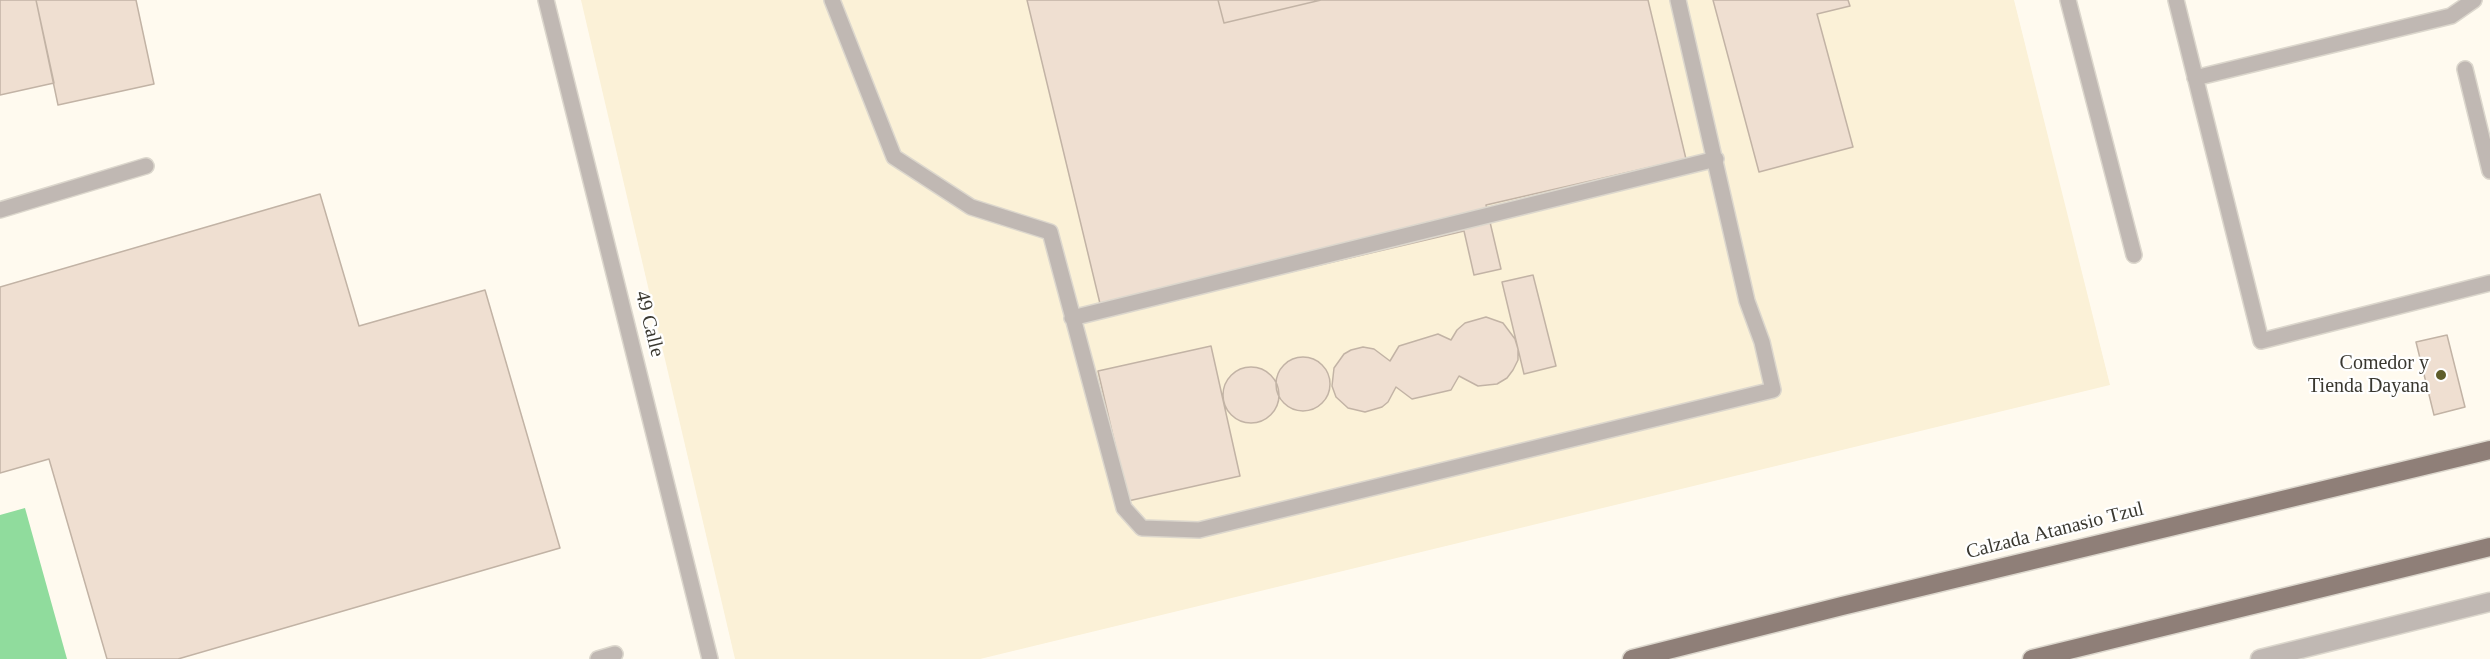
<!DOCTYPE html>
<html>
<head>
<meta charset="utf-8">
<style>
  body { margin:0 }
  canvas { display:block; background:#fffaef }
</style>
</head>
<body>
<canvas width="2490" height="659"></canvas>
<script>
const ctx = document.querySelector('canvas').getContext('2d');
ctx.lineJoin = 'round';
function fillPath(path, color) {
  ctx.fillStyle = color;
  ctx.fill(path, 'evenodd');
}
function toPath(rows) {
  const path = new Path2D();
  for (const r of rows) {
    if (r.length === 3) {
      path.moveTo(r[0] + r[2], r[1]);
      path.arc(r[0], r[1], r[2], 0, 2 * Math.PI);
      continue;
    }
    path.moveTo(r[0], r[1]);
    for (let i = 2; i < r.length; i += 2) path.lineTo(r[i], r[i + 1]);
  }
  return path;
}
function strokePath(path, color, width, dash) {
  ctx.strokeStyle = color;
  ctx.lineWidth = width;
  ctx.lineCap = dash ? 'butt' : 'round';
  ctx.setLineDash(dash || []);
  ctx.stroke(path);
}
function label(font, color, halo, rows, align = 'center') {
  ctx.font = font + ' "Times New Roman",serif';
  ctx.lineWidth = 4.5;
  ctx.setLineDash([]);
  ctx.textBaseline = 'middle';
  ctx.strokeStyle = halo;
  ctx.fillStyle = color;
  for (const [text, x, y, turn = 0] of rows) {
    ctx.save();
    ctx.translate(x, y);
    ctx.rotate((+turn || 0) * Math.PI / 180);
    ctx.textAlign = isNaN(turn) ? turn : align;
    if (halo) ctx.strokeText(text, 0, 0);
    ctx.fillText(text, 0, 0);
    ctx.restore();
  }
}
fillPath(toPath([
  [581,0,2014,0,2110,385,980,659,735,659]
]), '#fbf1d7');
fillPath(toPath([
  [25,508,67,659,0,659,0,515]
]), '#90dc9d');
const building = toPath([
  [0,0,36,0,54,83,0,95,0,0],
  [36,0,136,0,154,84,58,105,36,0],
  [1027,0,1218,0,1224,23,1321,0,1648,0,1686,159,1486,205,1501,269,1474,275,1464,231,1103,316,1027,0],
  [1218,0,1321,0,1224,23,1218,0],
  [1713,0,1848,0,1850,6,1817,14,1853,147,1759,172,1713,0],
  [320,194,359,326,485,290,560,548,178,659,107,659,49,459,0,473,0,287,320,194],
  [1533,275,1556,366,1524,374,1502,282,1533,275],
  [1486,317,1503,323,1515,339,1518,349,1518,360,1513,370,1507,378,1497,384,1478,386,1459,376,1451,390,1412,399,1396,387,1388,402,1382,407,1365,412,1348,408,1336,397,1332,386,1334,368,1344,354,1351,350,1363,347,1374,349,1390,361,1399,346,1438,334,1451,340,1457,330,1465,323,1486,317],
  [2447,335,2465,407,2434,415,2416,342,2447,335],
  [1211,346,1240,476,1128,501,1098,371,1211,346],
  [1303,384,27],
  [1251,395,28]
]);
fillPath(building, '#efdfd1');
strokePath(building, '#c2b3a5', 1.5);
const service = toPath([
  [546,0,710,659],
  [832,0,894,157,971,207,1050,232,1124,508,1142,528,1199,530,1773,390,1762,342,1747,301,1678,0],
  [2068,0,2134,255],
  [2176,0,2261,341,2490,283],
  [2465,69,2490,171],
  [2195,78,2451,16,2474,0],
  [0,210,146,166],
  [1072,318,1716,159],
  [598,659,615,654]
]);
const minor = toPath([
  [2260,659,2490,602]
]);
const primary = toPath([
  [1632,659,1842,606,2490,450],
  [2032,659,2490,547]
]);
strokePath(service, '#dcd7cd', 18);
strokePath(minor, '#dcd7cd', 21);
strokePath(primary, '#dcd7cd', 21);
strokePath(service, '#c0b8b3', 15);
strokePath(minor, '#c0b8b3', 18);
strokePath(primary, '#8f7f78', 18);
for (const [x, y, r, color] of [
  [2441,375,6,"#5e5d2a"]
]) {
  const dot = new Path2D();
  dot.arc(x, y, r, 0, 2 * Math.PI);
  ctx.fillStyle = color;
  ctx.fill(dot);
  strokePath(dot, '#fff', 2);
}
label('20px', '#3a3830', '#fff', [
  ["49 Calle",649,324,76],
  ["Calzada Atanasio Tzul",2055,531,-14]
]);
label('20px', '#3a3830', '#fff', [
  ["Comedor y",2429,364],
  ["Tienda Dayana",2429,387]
], 'right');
</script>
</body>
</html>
